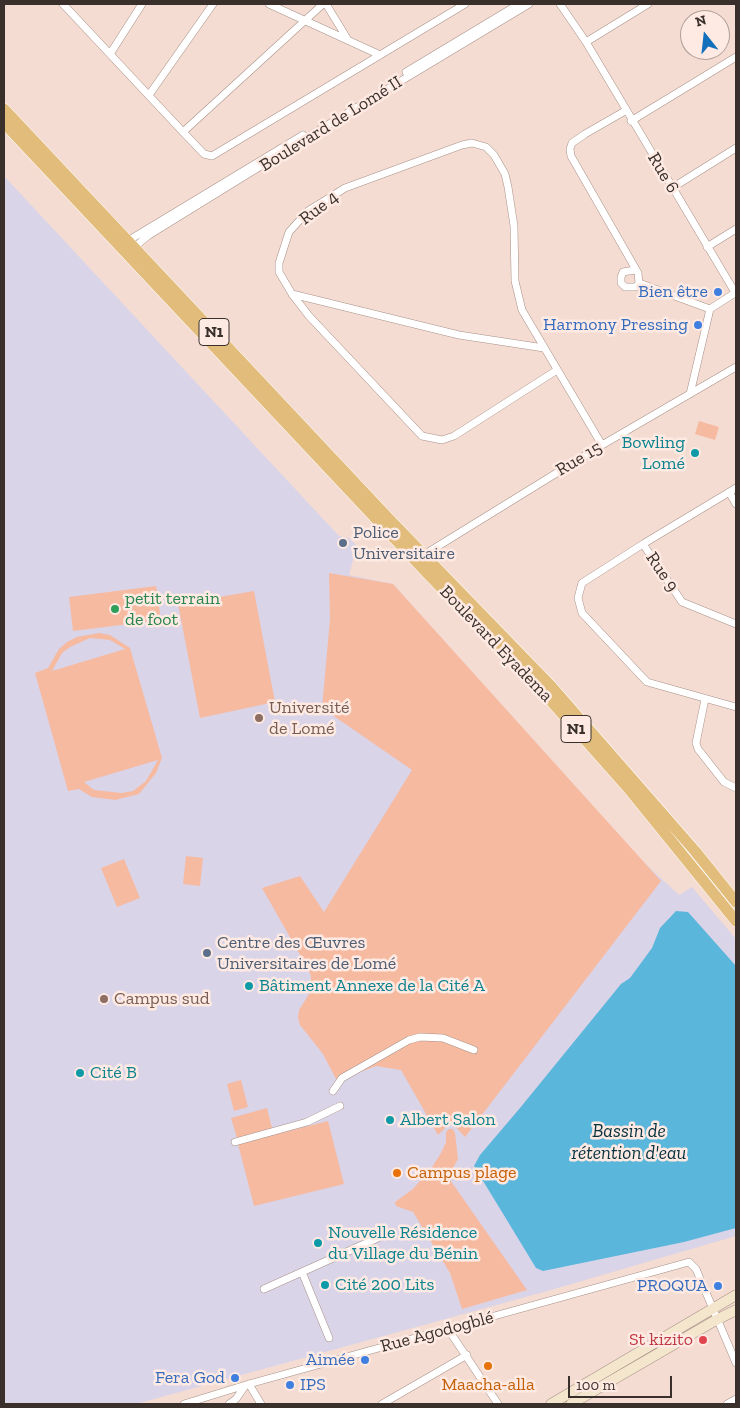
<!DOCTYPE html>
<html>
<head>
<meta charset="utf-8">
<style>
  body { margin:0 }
  #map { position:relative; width:740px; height:1408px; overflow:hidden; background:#f4dcd2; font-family:"Zilla Slab",serif }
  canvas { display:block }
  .frame { position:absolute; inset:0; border:5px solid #39302c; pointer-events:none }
  .north { position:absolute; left:680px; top:10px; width:50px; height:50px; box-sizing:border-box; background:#feeae2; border:1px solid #afa099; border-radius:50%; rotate:344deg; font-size:14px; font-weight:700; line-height:20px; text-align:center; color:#39302c }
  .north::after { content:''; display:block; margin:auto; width:18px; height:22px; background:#126fbb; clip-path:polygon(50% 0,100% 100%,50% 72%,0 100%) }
  .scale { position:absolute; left:568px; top:1376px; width:104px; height:22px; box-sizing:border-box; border:2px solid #39302c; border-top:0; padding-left:6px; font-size:15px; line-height:18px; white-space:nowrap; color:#39302c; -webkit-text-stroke:4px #feeae2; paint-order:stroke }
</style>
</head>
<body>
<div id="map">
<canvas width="740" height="1408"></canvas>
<div class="frame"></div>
<div class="north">N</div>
<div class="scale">100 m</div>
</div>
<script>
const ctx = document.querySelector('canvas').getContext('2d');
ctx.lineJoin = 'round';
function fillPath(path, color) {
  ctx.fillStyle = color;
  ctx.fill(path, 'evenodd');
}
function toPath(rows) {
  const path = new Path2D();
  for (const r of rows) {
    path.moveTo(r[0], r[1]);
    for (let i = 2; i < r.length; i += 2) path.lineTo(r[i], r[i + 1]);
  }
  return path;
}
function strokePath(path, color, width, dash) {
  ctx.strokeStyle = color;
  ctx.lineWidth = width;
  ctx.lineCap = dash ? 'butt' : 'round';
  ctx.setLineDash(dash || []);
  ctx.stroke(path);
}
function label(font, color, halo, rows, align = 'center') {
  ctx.font = font + ' "Zilla Slab",serif';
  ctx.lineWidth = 5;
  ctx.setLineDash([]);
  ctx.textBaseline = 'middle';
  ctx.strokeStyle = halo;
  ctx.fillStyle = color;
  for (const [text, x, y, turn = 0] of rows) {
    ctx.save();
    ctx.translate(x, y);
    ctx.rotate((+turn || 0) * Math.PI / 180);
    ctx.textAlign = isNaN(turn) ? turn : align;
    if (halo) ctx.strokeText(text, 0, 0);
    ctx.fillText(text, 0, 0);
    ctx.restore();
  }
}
fillPath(toPath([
  [4,176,339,536,349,538,357,546,349,575,393,584,634,853,679,895,692,887,736,939,736,1236,551,1290,136,1404,4,1404]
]), '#dad4e9');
fillPath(toPath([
  [699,421,719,427,715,440,695,434],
  [329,573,393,584,661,881,465,1137,451,1122,438,1135,401,1070,376,1066,337,1081,323,1054,300,1025,298,1018,299,1010,309,994,311,976,307,967,262,888,300,876,324,912,412,770,322,708,330,619],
  [156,586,161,620,73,631,69,597],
  [254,591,275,702,200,718,178,604],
  [99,633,110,635,130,648,162,758,156,773,139,794,115,800,92,797,79,789,68,791,35,673,48,668,59,649,67,642,77,637],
  [90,638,110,640,125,649,52,671,62,653,70,647],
  [158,760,146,781,133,791,122,793,94,790,84,782],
  [186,856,203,858,200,886,183,884],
  [124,859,140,898,117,907,101,868],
  [241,1080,248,1107,234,1111,227,1084],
  [267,1108,272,1128,237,1138,231,1118],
  [328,1121,344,1184,254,1206,238,1144],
  [449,1129,453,1129,455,1133,458,1159,448,1177,527,1290,462,1309,450,1273,413,1212,396,1206,395,1202,413,1189,432,1167,441,1153,446,1142,446,1132]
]), '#f6baa1');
fillPath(toPath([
  [676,911,688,912,736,966,736,1228,684,1242,543,1271,536,1268,474,1166,480,1155,520,1108,621,984,630,978,652,948,660,928]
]), '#5bb6db');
const minor = toPath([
  [63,4,183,132,204,154,212,156,465,4],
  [269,4,380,55],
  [326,4,348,40],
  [560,4,586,42,736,294],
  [586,42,648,4],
  [110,54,142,4],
  [406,72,519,4],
  [149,95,213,4],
  [625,111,585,134,572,143,570,149,571,156,638,273,639,283,636,287,625,287,621,283,621,277,623,272,635,270],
  [631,121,736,57],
  [183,132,323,4],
  [672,188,736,148],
  [126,242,303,135],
  [707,247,736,229],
  [132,249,149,235,311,135,529,4],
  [639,283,710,309],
  [292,294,459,335,544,348],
  [557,370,454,436,442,440,422,436,309,316,292,294,279,272,279,263,289,232,308,211,345,188,462,145,472,143,486,147,494,155,505,174,508,187,514,226,515,281,522,310,602,445],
  [690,394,710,309,735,293],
  [736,488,643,544,582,583,578,598,582,613,647,682,736,707],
  [729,492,736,504],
  [643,544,682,602,736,624],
  [422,556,602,445,736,367],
  [705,699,696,743,698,749,724,782,736,788],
  [333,1091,342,1078,409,1040,420,1037,443,1038,474,1050],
  [235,1142,307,1122,340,1106],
  [302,1272,329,1338],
  [264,1289,391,1232],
  [448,1329,498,1404],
  [249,1384,261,1404],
  [184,1404,249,1384,689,1262,696,1269,736,1363],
  [229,1404,236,1399,245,1386],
  [382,1404,467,1355],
  [727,1404,736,1399]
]);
const secondary = toPath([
  [551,1404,736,1295],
  [571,1404,716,1320,736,1310]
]);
const trunk = toPath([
  [4,109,390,520,551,686,695,851,736,902],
  [4,123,428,574,552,702,629,789,736,921]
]);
strokePath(minor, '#a89188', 8);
strokePath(secondary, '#a89188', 11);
strokePath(trunk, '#fff', 12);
strokePath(minor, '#fff', 7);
strokePath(secondary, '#f4e6cd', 10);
strokePath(trunk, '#e2bc7a', 11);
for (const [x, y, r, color] of [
  [718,292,5,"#3f7fe0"],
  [698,325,5,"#3f7fe0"],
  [695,453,5,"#0f9aa8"],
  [343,543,5,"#5c6f8a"],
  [115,609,5,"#2e9e5b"],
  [259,718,5,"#8d6e63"],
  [207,953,5,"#5c6f8a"],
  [249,986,5,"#0f9aa8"],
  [104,999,5,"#8d6e63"],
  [80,1073,5,"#0f9aa8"],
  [390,1120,5,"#0f9aa8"],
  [397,1173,5,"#e8710a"],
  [318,1243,5,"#0f9aa8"],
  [325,1285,5,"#0f9aa8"],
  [718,1286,5,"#3f7fe0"],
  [703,1340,5,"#e0444e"],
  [365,1360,5,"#3f7fe0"],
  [488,1366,5,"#e8710a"],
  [235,1378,5,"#3f7fe0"],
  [290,1385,5,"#3f7fe0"]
]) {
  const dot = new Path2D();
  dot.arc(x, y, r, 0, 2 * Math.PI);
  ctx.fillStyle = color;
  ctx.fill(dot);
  strokePath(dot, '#feeae2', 2);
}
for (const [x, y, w] of [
  [214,332,30],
  [576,729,30]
]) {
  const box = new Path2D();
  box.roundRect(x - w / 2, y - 13.5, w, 27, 4);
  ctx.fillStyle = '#feeae2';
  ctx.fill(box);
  strokePath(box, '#39302c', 1);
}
label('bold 16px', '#39302c', null, [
  ["N1",214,332],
  ["N1",576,729]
]);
label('18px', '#39302c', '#feeae2', [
  ["Boulevard de Lomé II",331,124,-32],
  ["Rue 6",663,173,59],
  ["Rue 4",319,208,-37],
  ["Rue 15",579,459,-31],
  ["Rue 9",662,572,56],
  ["Boulevard Eyadema",496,644,46],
  ["Rue Agodogblé",437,1332,-15]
]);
label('18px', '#366cbe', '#feeae2', [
  ["Bien être",708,292],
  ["Harmony Pressing",688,325],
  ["PROQUA",708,1286],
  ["Aimée",355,1360],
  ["Fera God",225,1378],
  ["IPS",300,1385,"left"]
], 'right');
label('18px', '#0d838f', '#feeae2', [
  ["Bowling",685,443,"right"],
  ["Lomé",685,464,"right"],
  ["Bâtiment Annexe de la Cité A",259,986],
  ["Cité B",90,1073],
  ["Albert Salon",400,1120],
  ["Nouvelle Résidence",328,1233],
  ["du Village du Bénin",328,1254],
  ["Cité 200 Lits",335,1285]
], 'left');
label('18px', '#4e5e75', '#feeae2', [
  ["Police",353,533],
  ["Universitaire",353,554],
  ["Centre des Œuvres",217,943],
  ["Universitaires de Lomé",217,964]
], 'left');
label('18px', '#27864d', '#feeae2', [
  ["petit terrain",125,599],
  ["de foot",125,620]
], 'left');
label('18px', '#785e54', '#feeae2', [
  ["Université",269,708],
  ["de Lomé",269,729],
  ["Campus sud",114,999]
], 'left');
label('18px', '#c56008', '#feeae2', [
  ["Campus plage",407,1173],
  ["Maacha-alla",488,1385,"center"]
], 'left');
label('18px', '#be3a42', '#feeae2', [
  ["St kizito",693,1340]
], 'right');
label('italic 19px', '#053140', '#feeae2', [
  ["Bassin de",629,1132],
  ["rétention d'eau",629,1154]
]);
</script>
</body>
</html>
